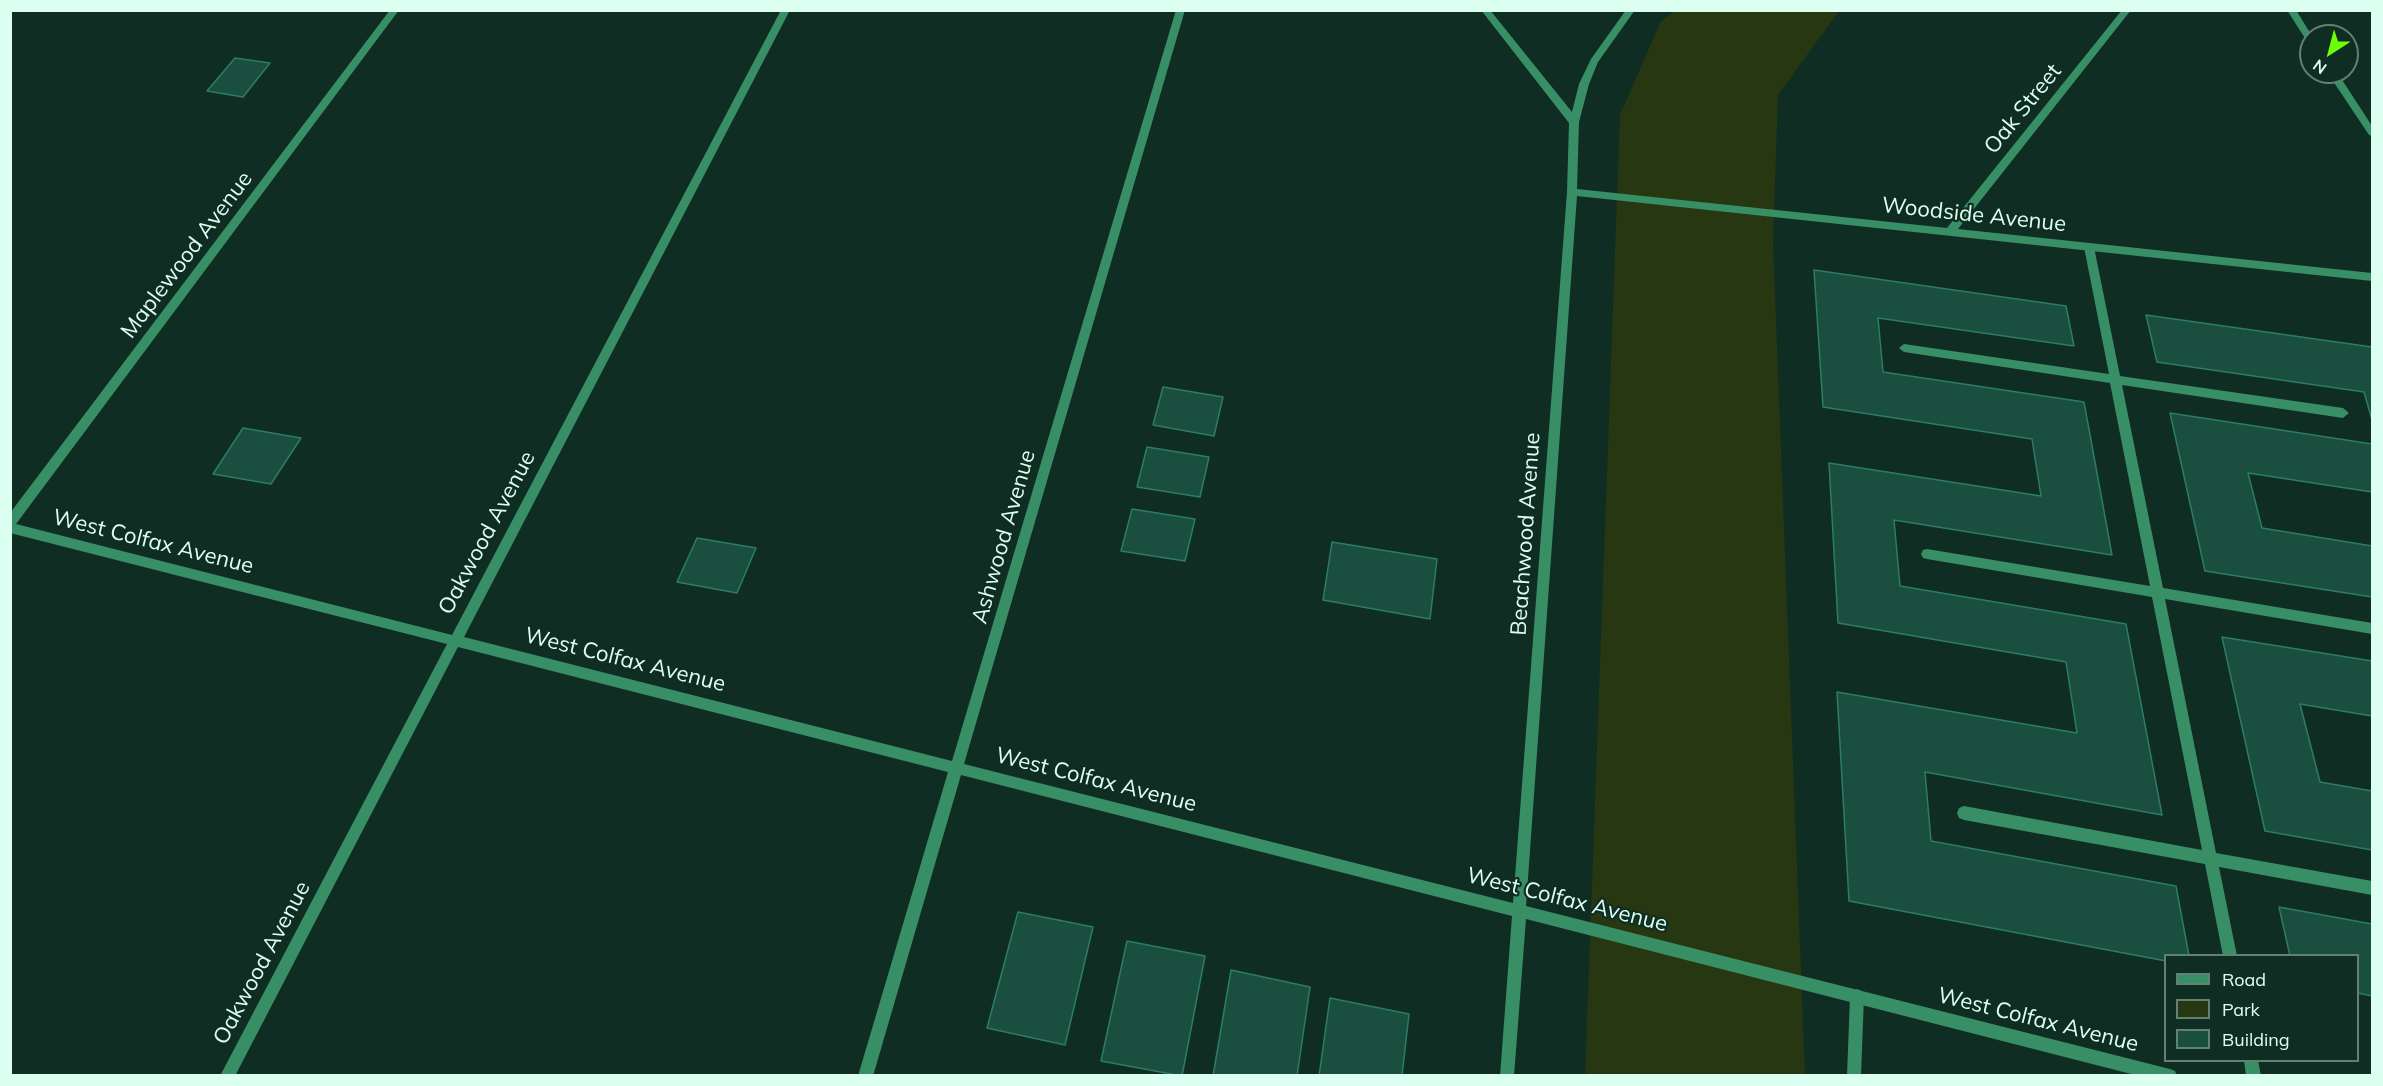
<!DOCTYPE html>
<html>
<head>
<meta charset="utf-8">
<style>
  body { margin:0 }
  #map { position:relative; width:2383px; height:1086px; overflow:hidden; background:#102d23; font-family:Mulish,sans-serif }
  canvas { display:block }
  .frame { position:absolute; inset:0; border:12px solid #dbfff1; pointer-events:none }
  .legend { position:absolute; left:2164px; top:954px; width:195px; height:108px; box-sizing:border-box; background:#102d23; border:2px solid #618175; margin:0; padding:8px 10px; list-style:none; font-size:18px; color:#dbfff1 }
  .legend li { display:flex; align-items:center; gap:12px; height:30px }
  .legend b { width:30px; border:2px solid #618175 }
  .north { position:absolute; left:2299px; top:24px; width:60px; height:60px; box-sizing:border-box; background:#102d23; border:2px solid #618175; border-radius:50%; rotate:216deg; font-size:16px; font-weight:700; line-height:24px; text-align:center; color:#dbfff1 }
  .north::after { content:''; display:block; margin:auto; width:21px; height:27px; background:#6cff07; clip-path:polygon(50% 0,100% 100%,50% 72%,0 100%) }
</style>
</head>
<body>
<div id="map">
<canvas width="2383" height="1086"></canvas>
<div class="frame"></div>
<ul class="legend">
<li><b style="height:8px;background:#388f66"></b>Road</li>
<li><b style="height:16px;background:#263712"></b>Park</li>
<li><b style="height:16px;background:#1a4f3f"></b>Building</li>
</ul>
<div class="north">N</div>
</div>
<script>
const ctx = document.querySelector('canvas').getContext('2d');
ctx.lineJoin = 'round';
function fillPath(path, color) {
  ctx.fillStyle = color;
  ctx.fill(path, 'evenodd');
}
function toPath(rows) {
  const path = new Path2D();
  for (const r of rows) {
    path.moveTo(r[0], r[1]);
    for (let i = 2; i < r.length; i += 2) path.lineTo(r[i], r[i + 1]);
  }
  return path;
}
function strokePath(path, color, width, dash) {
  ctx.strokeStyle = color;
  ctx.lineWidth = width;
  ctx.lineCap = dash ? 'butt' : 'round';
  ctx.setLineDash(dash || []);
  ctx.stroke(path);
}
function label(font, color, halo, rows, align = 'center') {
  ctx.font = font + ' Mulish,sans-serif';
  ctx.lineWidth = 4.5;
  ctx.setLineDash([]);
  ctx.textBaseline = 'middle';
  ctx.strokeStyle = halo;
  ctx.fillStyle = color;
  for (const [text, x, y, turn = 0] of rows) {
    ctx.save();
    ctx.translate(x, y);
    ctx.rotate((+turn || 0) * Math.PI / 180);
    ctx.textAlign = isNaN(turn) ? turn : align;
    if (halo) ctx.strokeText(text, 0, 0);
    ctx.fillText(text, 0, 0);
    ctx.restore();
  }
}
fillPath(toPath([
  [1674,11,1839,11,1778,95,1773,242,1805,1075,1585,1076,1620,115,1660,23]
]), '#263712');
const building = toPath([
  [235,58,270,63,243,97,207,91,235,58],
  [1814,270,2066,306,2074,346,1878,318,1883,372,2084,402,2112,555,1894,520,1900,586,2126,624,2162,815,1925,772,1931,841,2176,886,2189,956,2166,956,2166,961,1849,901,1837,692,2077,733,2066,662,1838,623,1829,463,2041,496,2040,490,2032,439,1823,407,1814,270],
  [2146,315,2372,347,2372,420,2364,392,2157,362,2146,315],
  [1163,387,1223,397,1214,436,1153,425,1163,387],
  [2170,413,2372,444,2372,492,2248,473,2262,528,2372,546,2372,597,2205,571,2170,413],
  [243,428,301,438,271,484,213,474,243,428],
  [1147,447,1209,457,1200,497,1137,487,1147,447],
  [1132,509,1195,519,1185,561,1121,551,1132,509],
  [697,538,756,548,737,593,677,582,697,538],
  [1332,542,1437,559,1430,619,1323,600,1332,542],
  [2222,637,2372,661,2372,716,2300,704,2320,782,2372,791,2372,850,2265,831,2222,637],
  [2279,907,2372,924,2372,996,2358,993,2358,956,2290,956,2279,907],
  [1018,912,1093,927,1065,1045,987,1028,1018,912],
  [1127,941,1205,956,1182,1076,1101,1061,1127,941],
  [1231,970,1310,987,1297,1076,1213,1076,1231,970],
  [1330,998,1409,1014,1402,1076,1319,1076,1330,998]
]);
fillPath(building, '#1a4f3f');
strokePath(building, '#2b7d63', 1.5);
fillPath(toPath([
  [2089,243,2094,247,2120,376,2343,408,2349,413,2343,418,2122,385,2163,588,2372,623,2372,634,2165,599,2216,853,2372,881,2372,895,2219,867,2237,956,2223,956,2205,864,1964,820,1959,818,1957,813,1959,808,1964,806,2202,850,2152,597,1927,559,1923,558,1921,554,1923,550,1927,549,2150,586,2110,383,1904,352,1899,348,1904,344,2109,374,2084,247,2089,243],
  [1857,989,1862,991,1864,996,1861,1076,1847,1076,1850,996,1852,991,1857,989],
  [2244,1060,2258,1060,2261,1076,2246,1076,2244,1060]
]), '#388f66');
fillPath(toPath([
  [390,10,399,10,16,524,452,635,781,10,790,10,464,637,952,761,1176,10,1185,10,964,764,1513,903,1567,192,1569,123,1481,10,1490,10,1572,112,1579,84,1591,59,1626,10,1635,10,1598,62,1589,84,1579,122,1577,189,1947,228,2122,10,2131,10,1958,229,2372,273,2372,281,1577,196,1526,906,2170,1069,2175,1071,2177,1076,2139,1076,1526,919,1514,1076,1500,1076,1512,916,961,775,873,1076,858,1076,948,772,458,647,235,1076,220,1076,447,644,10,533,10,513,390,10],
  [2287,10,2296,10,2312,36,2311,44,2308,43,2287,10],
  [2327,72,2337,72,2372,126,2372,136,2369,135,2327,72]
]), '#388f66');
label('22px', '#dbfff1', '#102d23', [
  ["Oak Street",2023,109,-51],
  ["Woodside Avenue",1974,215,6],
  ["Maplewood Avenue",187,255,-53],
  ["Oakwood Avenue",487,533,-62],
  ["Beachwood Avenue",1526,534,-86],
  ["Ashwood Avenue",1004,537,-74],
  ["West Colfax Avenue",153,542,14],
  ["West Colfax Avenue",625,660,14],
  ["West Colfax Avenue",1096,780,14],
  ["West Colfax Avenue",1567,900,14],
  ["Oakwood Avenue",262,963,-62],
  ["West Colfax Avenue",2038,1020,14]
]);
</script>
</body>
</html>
